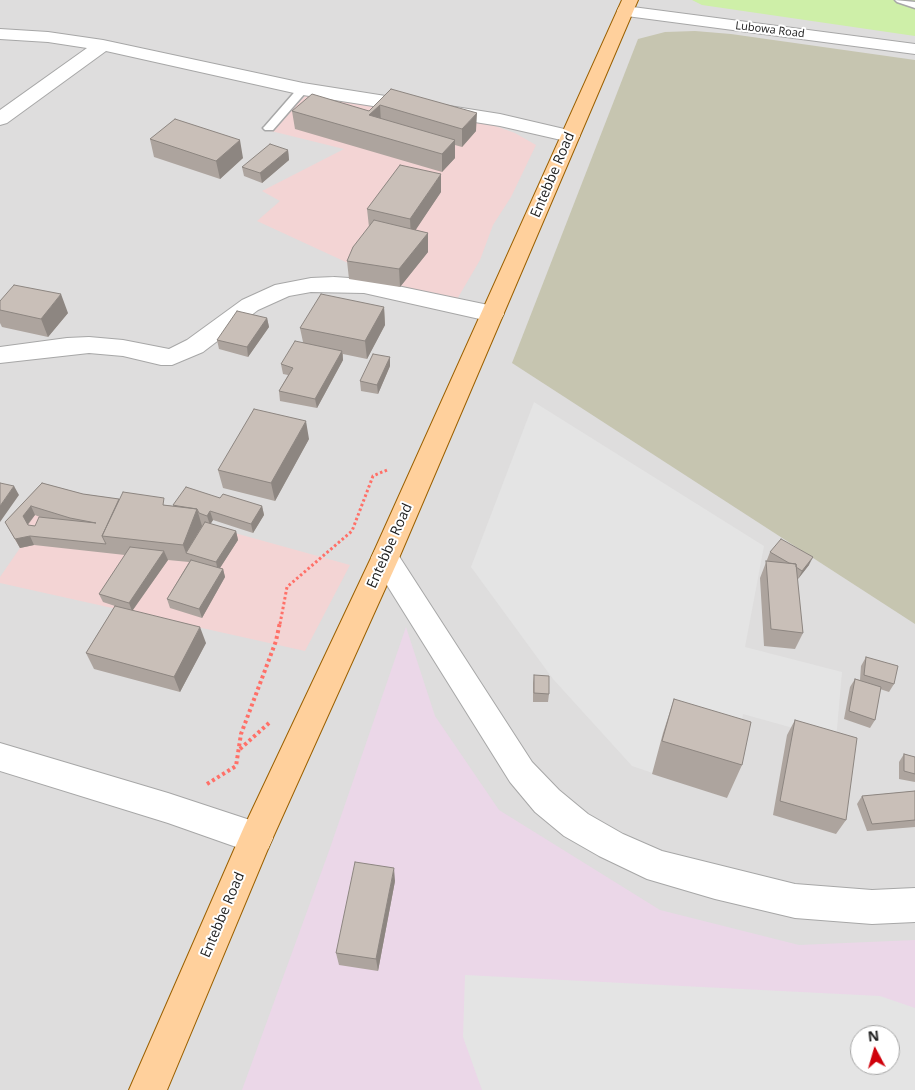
<!DOCTYPE html>
<html>
<head>
<meta charset="utf-8">
<style>
  body { margin:0 }
  #map { position:relative; width:915px; height:1090px; overflow:hidden; background:#f1ede5; font-family:"Open Sans",sans-serif }
  canvas { display:block }
  .north { position:absolute; left:850px; top:1025px; width:50px; height:50px; box-sizing:border-box; background:#fff; border:1px solid #a6a6a6; border-radius:50%; rotate:354deg; font-size:14px; font-weight:700; line-height:20px; text-align:center; color:#202020 }
  .north::after { content:''; display:block; margin:auto; width:18px; height:22px; background:#cf000a; clip-path:polygon(50% 0,100% 100%,50% 72%,0 100%) }
</style>
</head>
<body>
<div id="map">
<canvas width="915" height="1090"></canvas>
<div class="north">N</div>
</div>
<script>
const ctx = document.querySelector('canvas').getContext('2d');
ctx.lineJoin = 'round';
function fillPath(path, color) {
  ctx.fillStyle = color;
  ctx.fill(path, 'evenodd');
}
function toPath(rows) {
  const path = new Path2D();
  for (const r of rows) {
    path.moveTo(r[0], r[1]);
    for (let i = 2; i < r.length; i += 2) path.lineTo(r[i], r[i + 1]);
  }
  return path;
}
function strokePath(path, color, width, dash) {
  ctx.strokeStyle = color;
  ctx.lineWidth = width;
  ctx.lineCap = dash ? 'butt' : 'round';
  ctx.setLineDash(dash || []);
  ctx.stroke(path);
}
function label(font, color, halo, rows, align = 'center') {
  ctx.font = font + ' "Open Sans",sans-serif';
  ctx.lineWidth = 4;
  ctx.setLineDash([]);
  ctx.textBaseline = 'middle';
  ctx.strokeStyle = halo;
  ctx.fillStyle = color;
  for (const [text, x, y, turn = 0] of rows) {
    ctx.save();
    ctx.translate(x, y);
    ctx.rotate((+turn || 0) * Math.PI / 180);
    ctx.textAlign = isNaN(turn) ? turn : align;
    if (halo) ctx.strokeText(text, 0, 0);
    ctx.fillText(text, 0, 0);
    ctx.restore();
  }
}
fillPath(toPath([
  [0,0,915,0,915,1090,0,1090],
  [860,1035,890,1035,890,1065,860,1065]
]), '#dedddd');
fillPath(toPath([
  [309,92,484,122,515,133,536,145,511,197,493,225,480,260,456,301,400,287,257,221,280,201,262,191,344,149,271,131],
  [47,492,170,515,350,565,305,651,0,583,0,577,20,548,10,531]
]), '#f3d4d4');
fillPath(toPath([
  [406,627,435,716,499,810,660,910,799,945,915,940,915,1090,242,1090,329,851],
  [860,1035,890,1035,890,1065,860,1065]
]), '#ebd7e8');
fillPath(toPath([
  [695,31,731,34,915,60,915,624,512,363,638,39,665,32]
]), '#c6c5b0');
fillPath(toPath([
  [692,0,915,0,915,36,702,5]
]), '#ceefa8');
fillPath(toPath([
  [534,402,764,546,745,647,842,672,836,740,743,714,727,798,632,766,553,679,471,567],
  [465,975,880,996,915,1008,915,1090,482,1090,463,1037],
  [860,1035,890,1035,890,1065,860,1065]
]), '#e4e4e4');
const service = toPath([
  [895,0,915,2,915,8,897,2,895,0],
  [303,86,307,87,308,89,307,91,273,130,265,130,263,128,265,126,299,87,303,86]
]);
const minor = toPath([
  [0,29,48,32,103,40,303,83,500,114,577,132,580,136,577,140,570,142,500,126,303,95,106,51,7,123,0,125,0,110,87,48,48,42,0,39,0,29],
  [334,277,364,279,493,306,501,309,504,314,501,319,493,322,364,293,311,292,289,296,258,310,203,352,172,365,161,365,123,356,89,353,0,363,0,347,67,338,89,337,123,340,169,349,187,340,242,300,275,285,311,278,334,277],
  [0,743,168,793,256,822,268,827,273,838,268,849,256,854,168,823,0,771,0,743]
]);
const tertiary = toPath([
  [625,6,915,44,915,54,619,15,617,11,619,7,625,6],
  [385,547,395,550,532,762,559,790,588,814,623,834,662,851,795,884,872,890,915,888,915,922,872,924,795,918,715,899,647,879,599,856,564,836,535,812,510,782,375,566,371,558,375,550,385,547]
]);
const primary = toPath([
  [622,0,638,0,399,558,270,844,167,1090,129,1090,244,827,371,558,622,0]
]);
strokePath(service, '#a7a7a7', 3);
strokePath(minor, '#a7a7a7', 2);
strokePath(tertiary, '#a7a7a7', 2);
strokePath(primary, '#9b6000', 2);
strokePath(toPath([
  [280,624,287,587,352,531,373,476,387,470]
]), '#ff7068', 3, [2.5, 2.5]);
strokePath(toPath([
  [240,749,269,723],
  [207,784,236,766,241,734,276,641,280,622]
]), '#ff7068', 4, [3, 3]);
fillPath(service, '#fff');
fillPath(minor, '#fff');
fillPath(tertiary, '#fff');
fillPath(primary, '#ffd09c');
fillPath(toPath([
  [391,89,476,131,462,147,455,145,455,158,442,172,295,129,292,111,369,111],
  [150,139,243,158,220,179,154,157],
  [288,150,289,160,262,183,244,176,242,167],
  [441,192,415,230,428,233,428,252,400,287,349,279,347,261,369,227,367,209],
  [0,301,68,313,48,337,2,327,0,323],
  [384,307,385,325,367,359,343,354,343,360,317,408,280,401,279,391,288,375,283,374,281,364,303,342,300,328],
  [267,318,269,327,248,357,219,349,217,340],
  [390,366,378,394,361,391,360,381],
  [309,439,275,501,223,488,218,470],
  [42,483,83,494,119,499,173,506,173,505,220,498,262,506,264,515,253,533,213,520,210,524,236,531,238,540,220,568,223,569,225,577,202,618,170,608,167,599,189,562,168,560,133,610,206,643,180,692,94,669,86,653,115,606,103,602,99,594,125,555,34,545,20,548,5,522],
  [35,515,42,518,35,526,28,525],
  [770,552,809,565,798,579,797,579,803,633,795,649,764,646,760,578],
  [866,657,894,684,889,692,880,689,875,720,870,728,844,719,850,687,855,679,860,680,861,666],
  [534,675,549,694,548,702,533,702,533,683],
  [674,699,742,765,727,798,652,774,663,733],
  [795,720,846,820,836,834,773,815,787,735],
  [904,754,915,757,915,782,899,779,899,762],
  [915,791,915,827,867,831,857,804,862,796],
  [395,881,378,971,339,965,336,953]
]), '#ada49e');
fillPath(toPath([
  [380,105,381,123,369,115],
  [477,113,476,131,462,147,462,129],
  [240,140,243,158,220,179,216,161],
  [455,140,455,158,442,172,442,154],
  [288,150,289,160,262,183,260,173],
  [441,174,441,192,411,237,410,219],
  [428,233,428,252,400,287,399,269],
  [61,294,68,313,48,337,41,319],
  [384,307,385,325,367,359,365,341],
  [267,318,269,327,248,357,247,347],
  [342,351,343,360,317,408,315,399],
  [390,357,390,366,378,394,377,385],
  [306,421,309,439,275,501,271,483],
  [14,486,19,495,0,522,0,506],
  [31,506,35,515,27,525,23,516],
  [262,506,264,515,253,533,251,524],
  [197,509,202,526,186,553,183,545],
  [210,511,213,520,210,525,207,516],
  [236,531,238,540,218,571,216,562],
  [30,536,34,545,20,548,15,539],
  [164,551,168,560,132,611,129,603],
  [813,557,809,565,798,579,802,571],
  [223,569,225,577,202,618,199,609],
  [200,627,206,643,180,692,174,677],
  [394,868,395,881,378,971,376,959]
]), '#8d8681');
const building = toPath([
  [391,89,477,113,462,129,380,105,369,115,455,140,442,154,292,111,312,94,369,111,391,89],
  [175,119,240,140,216,161,150,139,175,119],
  [270,144,288,150,260,173,242,167,270,144],
  [400,165,441,174,410,219,367,209,400,165],
  [374,220,428,233,399,269,347,261,353,247,374,220],
  [14,285,61,294,41,319,0,310,0,301,14,285],
  [321,294,384,307,365,341,300,328,321,294],
  [237,311,267,318,247,347,217,340,237,311],
  [295,341,342,351,315,399,279,391,293,368,281,364,295,341],
  [373,354,390,357,377,385,360,381,373,354],
  [254,409,306,421,271,483,218,470,254,409],
  [0,483,14,486,0,506,0,483],
  [42,483,83,494,119,499,102,536,106,544,30,536,15,539,5,522,42,483],
  [31,506,70,518,96,523,39,517,35,526,28,525,23,516,31,506],
  [186,487,220,498,223,494,262,506,251,524,210,511,207,516,199,513,197,509,178,506,173,505,186,487],
  [123,492,164,498,163,505,197,509,183,545,102,536,123,492],
  [205,522,236,531,216,562,186,553,205,522],
  [781,539,813,557,802,571,796,567,796,564,789,563,770,552,781,539],
  [130,547,164,551,129,603,99,594,130,547],
  [191,560,223,569,199,609,167,599,191,560],
  [766,561,796,564,803,633,771,629,766,561],
  [115,606,200,627,174,677,86,653,115,606],
  [866,657,898,666,894,684,864,675,866,657],
  [534,675,549,676,549,694,534,693,534,675],
  [855,679,881,687,875,720,849,711,855,679],
  [674,699,751,722,742,765,662,741,674,699],
  [795,720,857,738,846,820,780,801,795,720],
  [904,754,915,757,915,774,904,771,904,754],
  [915,791,915,820,872,824,862,796,915,791],
  [355,862,394,868,376,959,336,953,355,862]
]);
fillPath(building, '#c9bfb8');
strokePath(building, '#8d8681', 1);
label('11px', '#202020', '#fff', [
  ["Lubowa Road",770,30,7]
]);
label('14px', '#202020', '#fff', [
  ["Entebbe Road",553,175,-67],
  ["Entebbe Road",390,546,-66],
  ["Entebbe Road",223,915,-67]
]);
</script>
</body>
</html>
